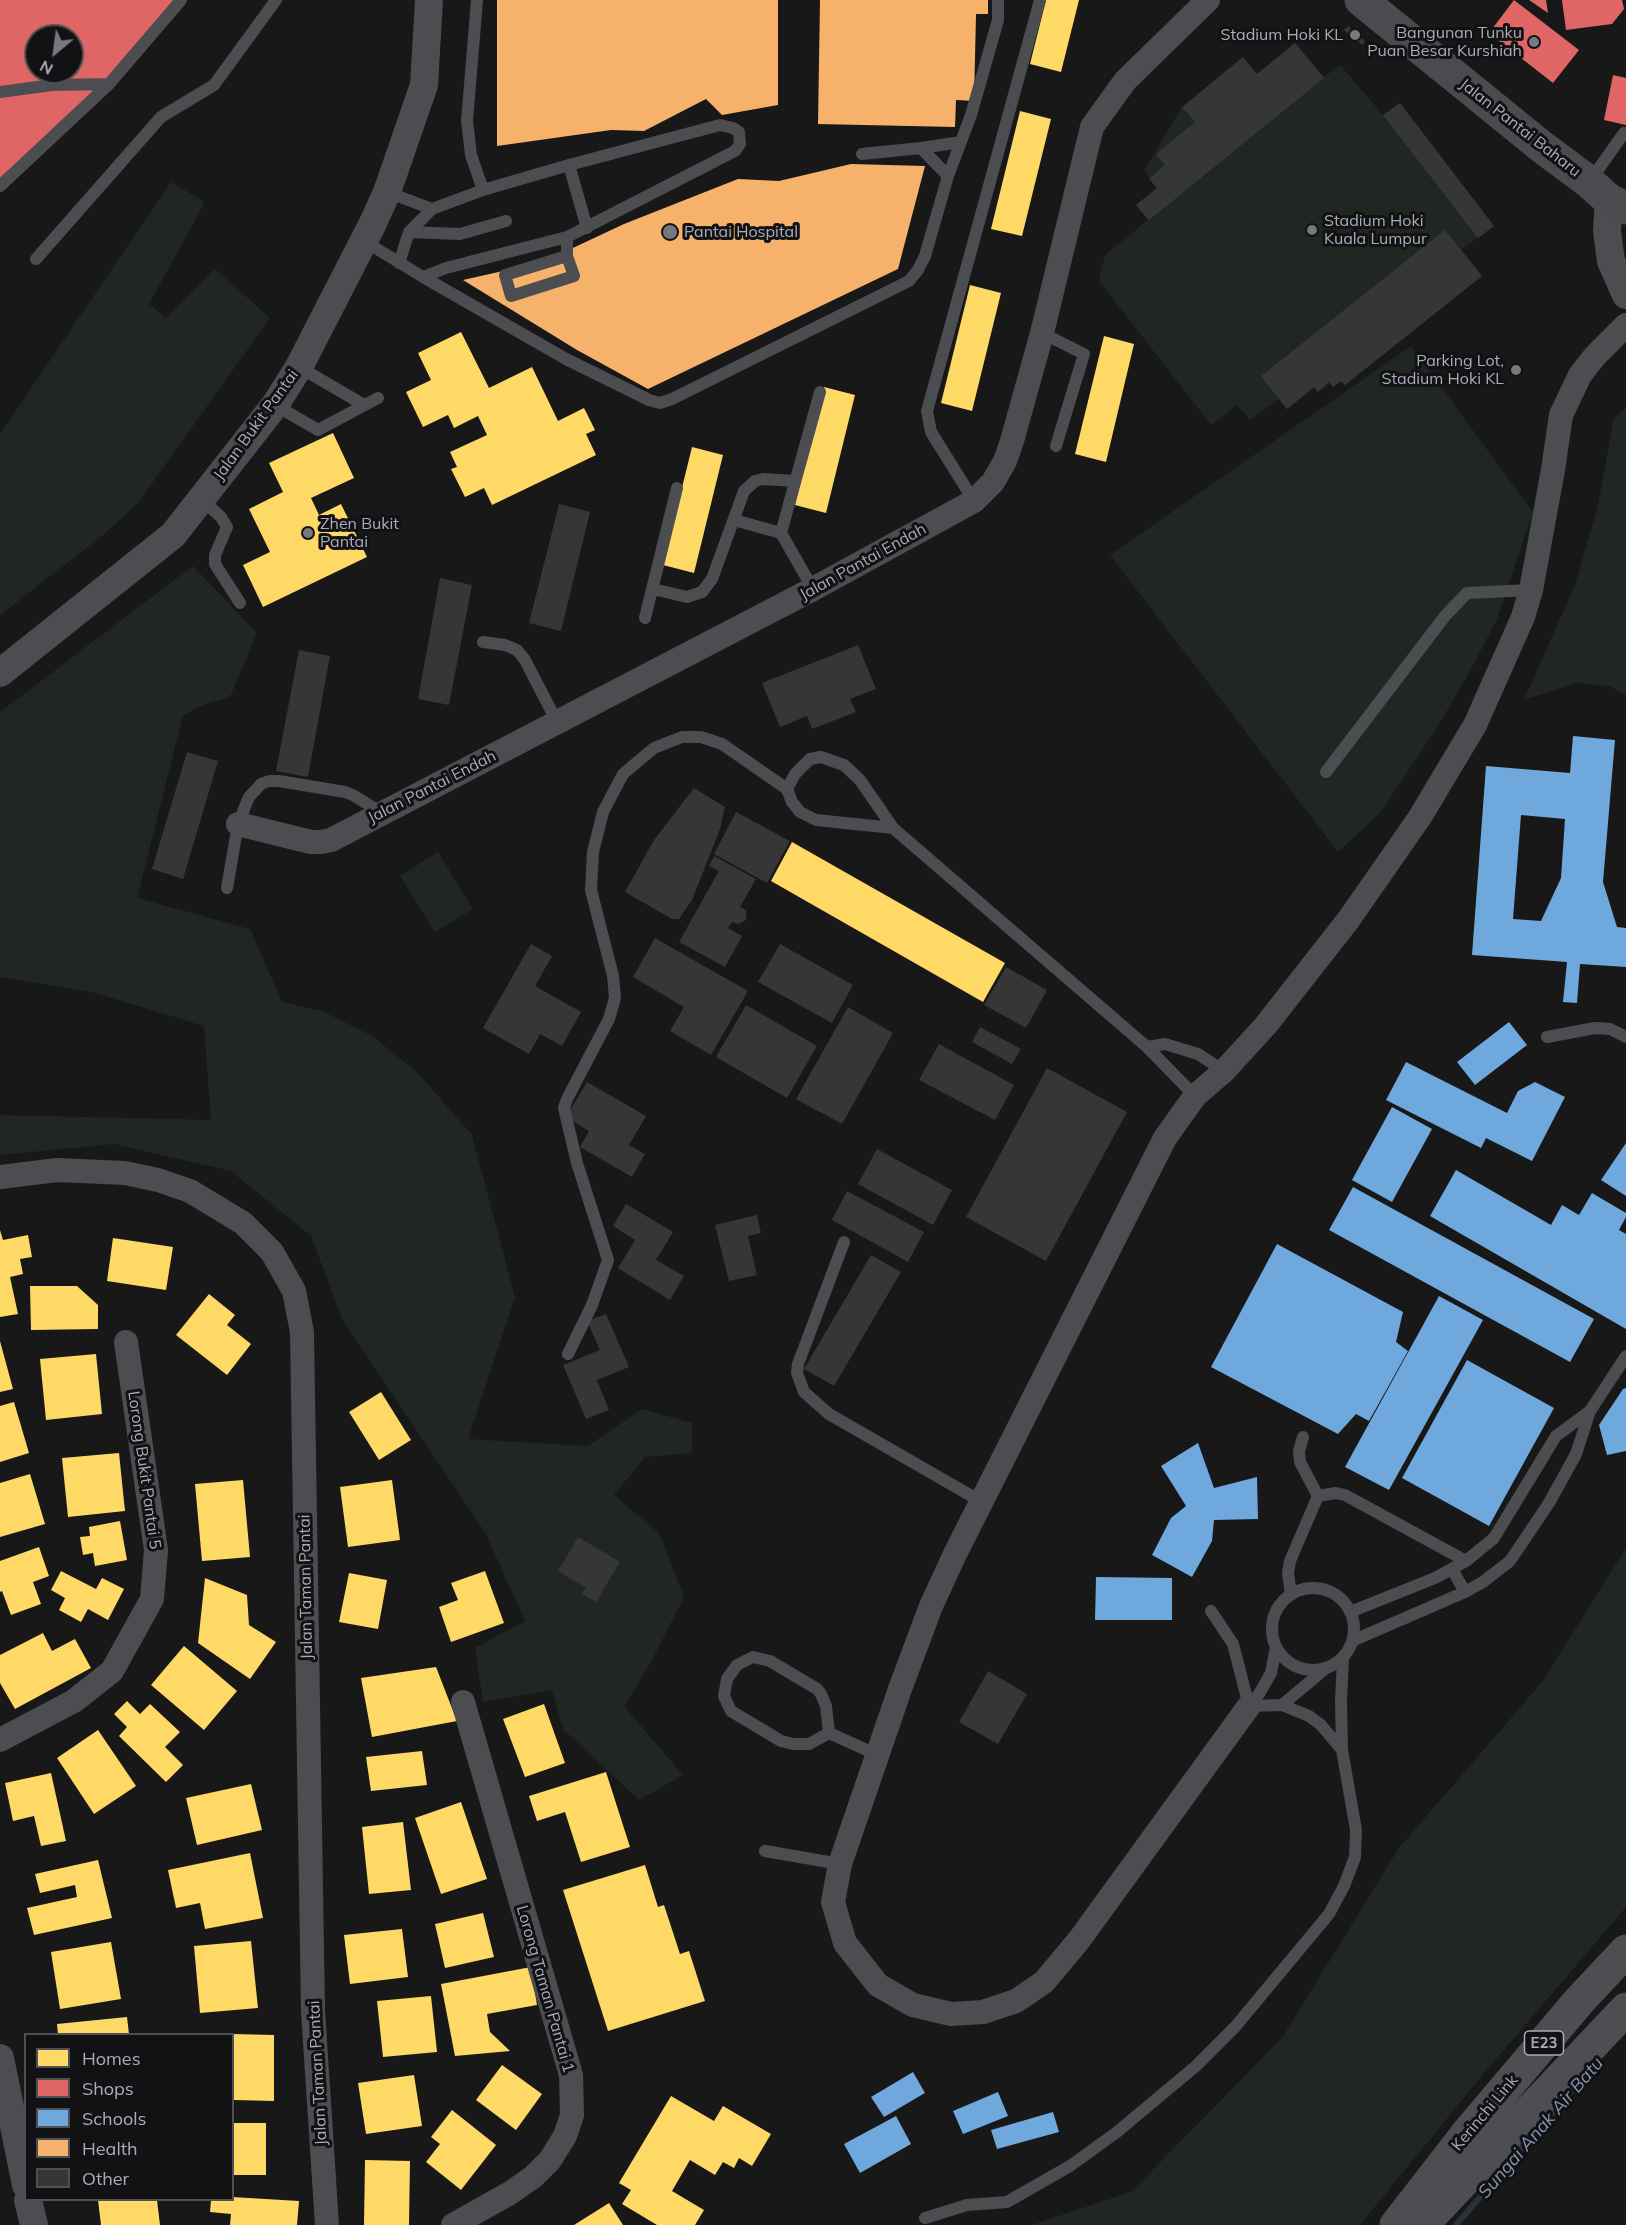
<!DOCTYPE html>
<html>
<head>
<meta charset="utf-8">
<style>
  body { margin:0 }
  #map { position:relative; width:1626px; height:2225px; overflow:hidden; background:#181818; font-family:Mulish,sans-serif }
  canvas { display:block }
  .legend { position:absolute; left:24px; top:2033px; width:210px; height:168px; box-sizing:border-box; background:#121214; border:2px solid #4f5056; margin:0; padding:8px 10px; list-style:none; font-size:18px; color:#aaacb8 }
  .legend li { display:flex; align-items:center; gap:12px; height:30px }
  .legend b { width:30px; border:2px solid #4f5056 }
  .north { position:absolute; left:24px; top:24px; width:60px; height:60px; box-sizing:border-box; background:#121214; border:2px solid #4f5056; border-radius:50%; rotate:209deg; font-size:16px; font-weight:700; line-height:24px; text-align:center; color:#aaacb8 }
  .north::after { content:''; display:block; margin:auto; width:21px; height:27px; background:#777880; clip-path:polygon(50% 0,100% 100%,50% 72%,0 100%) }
</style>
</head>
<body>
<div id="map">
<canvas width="1626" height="2225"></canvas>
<ul class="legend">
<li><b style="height:16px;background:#ffd966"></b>Homes</li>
<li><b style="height:16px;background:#e06666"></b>Shops</li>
<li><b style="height:16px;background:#6fa8dc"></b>Schools</li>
<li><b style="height:16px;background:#f6b26b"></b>Health</li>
<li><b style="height:16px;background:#363637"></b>Other</li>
</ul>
<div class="north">N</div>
</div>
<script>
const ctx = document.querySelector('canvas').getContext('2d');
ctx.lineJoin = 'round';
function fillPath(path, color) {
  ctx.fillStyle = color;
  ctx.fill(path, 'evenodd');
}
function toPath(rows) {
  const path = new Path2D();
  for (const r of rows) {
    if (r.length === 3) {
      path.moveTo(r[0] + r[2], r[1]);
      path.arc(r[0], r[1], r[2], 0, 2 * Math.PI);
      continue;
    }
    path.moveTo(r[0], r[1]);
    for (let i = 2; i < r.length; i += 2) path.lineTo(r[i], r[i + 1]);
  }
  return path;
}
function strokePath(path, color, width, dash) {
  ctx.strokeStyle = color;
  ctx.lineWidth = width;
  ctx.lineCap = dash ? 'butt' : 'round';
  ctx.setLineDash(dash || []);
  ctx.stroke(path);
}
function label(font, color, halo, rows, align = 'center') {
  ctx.font = font + ' Mulish,sans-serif';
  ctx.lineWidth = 6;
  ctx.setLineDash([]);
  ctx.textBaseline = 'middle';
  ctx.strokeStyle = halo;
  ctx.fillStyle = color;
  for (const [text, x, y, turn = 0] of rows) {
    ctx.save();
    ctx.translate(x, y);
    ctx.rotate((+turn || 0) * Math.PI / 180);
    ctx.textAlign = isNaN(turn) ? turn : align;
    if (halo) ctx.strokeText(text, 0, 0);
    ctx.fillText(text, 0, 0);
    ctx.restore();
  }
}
fillPath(toPath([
  [1295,43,1324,77,1340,65,1383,115,1400,103,1494,226,1461,250,1482,276,1345,385,1341,382,1333,387,1329,383,1318,392,1314,388,1287,409,1279,399,1250,420,1237,405,1211,425,1099,281,1105,255,1148,220,1136,205,1157,188,1144,171,1182,107,1243,57,1257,74],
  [171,182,205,202,149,304,166,318,215,269,270,318,138,503,103,535,0,615,0,434],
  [1411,346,1533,512,1497,619,1469,673,1438,726,1380,813,1338,852,1110,555],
  [1626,408,1626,695,1609,686,1577,683,1524,700,1575,585,1597,510,1614,418],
  [193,566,257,633,230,697,208,703,183,715,137,898,250,929,282,1002,322,1011,372,1036,418,1073,472,1135,515,1297,468,1439,588,1446,642,1409,692,1423,692,1453,645,1457,614,1495,659,1533,684,1597,650,1664,624,1706,683,1775,639,1800,563,1729,552,1690,483,1702,475,1648,525,1621,486,1534,343,1321,311,1236,231,1171,114,1144,0,1155,0,1115,211,1120,204,1026,92,992,0,977,0,712],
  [438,852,473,909,435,932,400,876],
  [1626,1548,1626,1907,1480,2078,1360,2225,1032,2225,1131,2192,1282,2038,1399,1848,1542,1682]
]), '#202722');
fillPath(toPath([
  [1046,0,1079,0,1061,72,1030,64],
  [1020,111,1051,119,1022,236,991,229],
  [970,285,1001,293,972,411,941,403],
  [461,332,489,388,532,367,558,421,584,408,595,430,586,434,596,455,492,505,484,488,465,497,451,469,457,467,450,452,487,435,478,416,454,428,448,415,423,427,406,392,431,380,418,353],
  [1104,336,1134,344,1106,462,1075,454],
  [824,387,855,395,826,513,795,505],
  [333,433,354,478,311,498,319,515,341,504,367,557,263,607,243,565,270,552,249,509,283,492,269,463],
  [692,447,723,455,694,573,663,565],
  [792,842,1005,963,983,1002,771,881],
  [0,1230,3,1240,28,1235,32,1257,20,1259,23,1274,10,1277,18,1314,0,1317],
  [113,1238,173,1247,166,1290,107,1281],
  [30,1286,77,1286,98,1305,98,1329,31,1330],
  [209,1294,235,1315,227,1325,251,1344,227,1375,176,1335],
  [0,1341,13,1389,0,1392],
  [96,1354,102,1414,46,1420,40,1359],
  [381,1392,411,1440,379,1460,349,1412],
  [14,1402,29,1453,0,1462,0,1406],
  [119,1453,125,1511,68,1517,62,1458],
  [30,1474,45,1524,0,1537,0,1483],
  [243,1480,250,1557,202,1561,195,1484],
  [392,1480,400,1540,348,1547,340,1487],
  [120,1521,127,1560,95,1566,93,1553,83,1555,80,1537,90,1536,89,1527],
  [39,1547,49,1576,33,1582,41,1604,11,1615,2,1591,0,1592,0,1561],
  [61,1571,96,1589,102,1578,124,1589,108,1620,88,1609,81,1622,59,1610,65,1598,51,1590],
  [485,1571,504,1623,451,1642,439,1607,458,1600,451,1583],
  [349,1573,387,1580,378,1629,339,1622],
  [205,1578,247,1595,249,1625,276,1642,250,1679,198,1643],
  [43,1633,52,1651,75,1639,91,1668,15,1709,0,1683,0,1655],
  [184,1646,237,1691,204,1730,151,1685],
  [436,1667,457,1721,372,1737,361,1678],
  [127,1701,140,1714,150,1704,180,1732,165,1747,183,1765,166,1782,119,1736,127,1727,114,1714],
  [544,1704,565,1763,525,1777,503,1719],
  [98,1730,136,1786,94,1814,57,1758],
  [422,1751,427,1785,371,1791,366,1757],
  [606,1772,630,1847,581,1862,565,1812,537,1821,529,1796],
  [51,1773,66,1841,41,1846,34,1816,13,1821,5,1783],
  [251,1784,262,1830,197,1845,186,1798],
  [461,1802,487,1879,441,1894,415,1818],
  [403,1822,411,1890,369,1894,362,1827],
  [250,1853,263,1918,205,1929,200,1903,176,1908,168,1870],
  [98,1860,112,1918,34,1935,27,1908,77,1897,75,1885,40,1893,35,1874],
  [645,1865,658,1907,664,1905,680,1954,689,1951,705,2001,608,2031,563,1890],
  [483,1913,494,1957,445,1968,435,1924],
  [402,1929,408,1977,350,1984,344,1935],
  [251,1941,258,2008,200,2013,194,1946],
  [111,1942,121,1999,60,2009,51,1952],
  [531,1967,537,2005,487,2014,490,2032,510,2051,455,2056,441,1984],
  [431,1996,437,2052,383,2057,377,2001],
  [127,2017,129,2034,58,2034,57,2024],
  [232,2034,274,2035,274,2101,234,2100],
  [502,2065,542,2094,516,2130,476,2100],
  [414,2075,422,2126,366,2134,358,2083],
  [671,2096,714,2121,723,2106,771,2134,752,2166,739,2158,734,2168,723,2162,715,2175,690,2160,672,2191,704,2210,695,2225,657,2225,622,2204,631,2190,619,2183],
  [452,2110,496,2145,461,2190,426,2162,440,2144,431,2137],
  [232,2123,266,2123,266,2175,232,2175],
  [365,2160,410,2161,409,2225,364,2225],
  [232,2197,299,2201,297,2225,230,2225,231,2214,210,2212,211,2200,232,2200],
  [98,2200,157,2200,160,2225,101,2225],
  [609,2203,623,2225,574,2225]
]), '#ffd966');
fillPath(toPath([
  [0,0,178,0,98,89,0,178],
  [36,36,72,36,72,72,36,72],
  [1514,0,1579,50,1553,83,1489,33],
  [1529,0,1546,0,1548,13],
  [1562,0,1622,0,1624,9,1612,24,1566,30],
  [1613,75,1626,78,1626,125,1604,120]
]), '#e06666');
fillPath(toPath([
  [1573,736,1615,740,1603,882,1617,927,1626,928,1626,967,1580,964,1577,1003,1563,1002,1567,962,1472,955,1486,766,1570,773],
  [1521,815,1565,819,1561,878,1541,921,1513,919],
  [1509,1022,1527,1045,1475,1085,1457,1062],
  [1406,1062,1507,1113,1518,1091,1535,1082,1565,1097,1532,1161,1486,1138,1481,1148,1386,1100],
  [1392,1107,1432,1129,1392,1202,1352,1180],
  [1626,1143,1626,1196,1601,1180],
  [1456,1170,1551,1225,1562,1205,1579,1215,1592,1193,1626,1213,1626,1217,1619,1230,1626,1234,1626,1329,1430,1216],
  [1353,1187,1594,1319,1570,1362,1329,1230],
  [1277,1244,1403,1312,1396,1342,1408,1351,1369,1421,1356,1414,1338,1434,1211,1367],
  [1439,1296,1483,1320,1389,1490,1345,1467],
  [1467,1360,1554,1408,1489,1526,1402,1478],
  [1626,1388,1626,1451,1607,1455,1599,1425,1623,1389],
  [1198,1443,1214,1488,1257,1477,1258,1519,1214,1520,1212,1541,1192,1577,1152,1555,1171,1518,1186,1506,1161,1466],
  [1096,1577,1172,1578,1172,1620,1095,1620],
  [913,2072,925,2093,884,2117,871,2097],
  [998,2092,1008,2116,963,2134,953,2111],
  [1053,2112,1059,2132,997,2149,991,2130],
  [896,2116,911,2144,860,2173,844,2144]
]), '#6fa8dc');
fillPath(toPath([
  [497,0,778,0,778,105,722,115,706,99,644,131,611,130,497,146],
  [820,0,988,0,988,14,976,14,974,101,956,100,955,127,818,124],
  [851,164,925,166,898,269,648,389,577,350,463,280,543,262,624,224,738,179,779,181]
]), '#f6b26b');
strokePath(toPath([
  [1456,2225,1587,2073]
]), '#2b3139', 6);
fillPath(toPath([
  [1348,26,1365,41,1362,45,1344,30],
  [1295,43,1324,78,1149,220,1136,205,1157,188,1149,179,1165,165,1156,154,1195,122,1182,107,1243,57,1257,74],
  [1400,103,1494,226,1478,238,1383,115],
  [1445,230,1482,276,1345,385,1341,381,1333,387,1329,382,1318,392,1314,387,1287,409,1261,376],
  [559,504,590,512,561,631,529,623],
  [440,578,472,585,449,705,418,699],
  [858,645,876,689,850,699,856,712,812,729,807,716,780,727,762,683],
  [299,650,330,656,308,777,276,771],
  [187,752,218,761,183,879,152,869],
  [694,788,725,807,720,829,692,900,679,919,672,919,625,892,654,840],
  [736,812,790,841,767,883,714,854],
  [714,856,756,879,740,907,746,910,746,920,738,924,732,922,728,928,742,936,725,967,679,942,719,871,709,866],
  [655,938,748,991,711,1055,670,1031,684,1007,633,977],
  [531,944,552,956,535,986,581,1012,562,1046,540,1034,529,1054,483,1028],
  [780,944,853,985,832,1023,758,982],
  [1006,967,1047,990,1026,1028,984,1005],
  [746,1005,817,1046,787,1098,716,1057],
  [848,1007,893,1033,842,1124,796,1099],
  [980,1027,1021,1049,1012,1064,972,1042],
  [939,1044,1014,1085,995,1120,919,1080],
  [1047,1068,1127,1112,1046,1261,966,1217],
  [587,1082,646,1116,629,1145,645,1154,632,1177,580,1147,589,1131,566,1117],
  [877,1149,952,1190,933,1225,858,1184],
  [847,1191,924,1232,908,1262,832,1220],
  [626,1204,673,1232,656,1260,684,1276,670,1300,618,1268,635,1240,613,1226],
  [757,1215,761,1233,748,1236,757,1275,729,1281,715,1225],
  [871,1255,901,1272,834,1386,804,1369],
  [606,1314,629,1367,597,1380,609,1410,586,1419,563,1365,600,1350,587,1321],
  [578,1537,620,1562,596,1602,582,1594,586,1588,558,1571],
  [988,1671,1027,1694,998,1744,959,1722]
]), '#363637');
strokePath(toPath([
  [477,0,467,121,471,155,483,190],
  [0,92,52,85,109,84],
  [921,148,961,142],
  [862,154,921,148,948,176],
  [569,165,587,228],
  [1590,181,1624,133],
  [0,186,109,84,181,0],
  [409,232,460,234,506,221],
  [567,237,567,256,574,276,511,296,505,275,567,256],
  [364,241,423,277,446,268,567,237,735,151,740,144,739,132,733,128,720,125,569,165,483,190,432,209,387,192],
  [36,259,161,117,214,85,276,0],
  [399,263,409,232,432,209],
  [423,277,566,359,649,400,660,403,672,399,909,281,918,270,925,256,948,176,971,115,998,20,998,0],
  [1042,333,1084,354,1056,446],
  [299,367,364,405],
  [275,405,318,430,378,398],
  [201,499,221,517,227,527,215,555,215,564,240,603],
  [974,501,931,432,927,411,1040,0],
  [734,520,781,533],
  [653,589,687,597,702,592,712,579,744,491,755,481,763,479,795,481],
  [813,589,781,533,820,392],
  [645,618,677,488],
  [483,642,505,645,517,650,525,660,557,722],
  [1326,772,1445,616,1467,593,1531,590],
  [787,789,795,774,810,759,821,757,844,765,860,780,893,828,1147,1047,1195,1096],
  [227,888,238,824,249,797,261,784,269,781,279,781,345,792,353,795,382,813],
  [1547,1037,1595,1028,1610,1029,1626,1037],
  [1147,1047,1165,1044,1198,1054,1224,1071],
  [844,1242,798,1364,797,1373,804,1392,829,1414,982,1502],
  [568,1354,592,1305,608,1260,577,1163,564,1108,567,1099,609,1019,615,998,613,976,591,890,593,852,603,812,623,774,654,748,682,737,701,737,722,744,787,789,792,802,800,812,816,820,893,828],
  [1590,1411,1626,1356],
  [1303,1437,1299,1451,1300,1462,1318,1496],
  [1452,1569,1465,1592],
  [1313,1629,41],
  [1291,1595,1288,1573,1290,1561,1318,1496,1336,1493,1345,1495,1466,1561],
  [1211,1611,1233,1644,1249,1706],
  [1350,1612,1435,1578,1466,1561,1494,1538,1556,1436,1590,1411,1576,1454,1549,1503,1510,1561,1483,1582,1465,1592,1352,1641],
  [753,1657,770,1661,817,1689,821,1694,826,1706,829,1733,809,1744,793,1744,781,1741,731,1711,724,1696,727,1679,737,1665,753,1657],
  [1282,1705,1325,1669],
  [1249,1706,1282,1705,1309,1716,1321,1725,1342,1750],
  [1249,1706,1259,1694,1271,1673,1276,1647],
  [829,1733,878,1755],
  [765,1851,840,1864],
  [925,2218,967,2205,1007,2202,1070,2166,1117,2132,1196,2066,1235,2027,1329,1914,1344,1886,1355,1857,1356,1830,1342,1750,1341,1701,1343,1658]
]), '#4c4d51', 12);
strokePath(toPath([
  [238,824,311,842,321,842,331,840,813,589,974,501,993,482,1005,461,1012,441,1042,333,1092,127,1125,81,1208,0],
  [0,1177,57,1170,125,1173,158,1180,190,1191,243,1223,272,1252,294,1291,302,1332,313,2011,327,2225],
  [1249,1706,1079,1940,1044,1982,1016,2001,983,2012,951,2014,913,2005,878,1985,845,1943,833,1902,840,1864,900,1689,931,1606,955,1554,1165,1138,1195,1096,1224,1071,1266,1025,1349,919,1420,817,1475,725,1523,617,1531,590,1553,470,1561,415,1580,375,1595,356,1626,325],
  [0,1740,74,1701,112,1671,152,1599,156,1550,126,1342],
  [453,2225,510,2193,533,2177,550,2160,565,2136,572,2115,571,2075,463,1702]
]), '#4c4d51', 24);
strokePath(toPath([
  [1609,200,1607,231,1611,261,1626,295],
  [0,673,173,535,275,405,299,367,373,223,387,192,424,85,429,0],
  [0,2058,26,2185],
  [28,2200,34,2225]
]), '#4c4d51', 28);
strokePath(toPath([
  [1361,0,1542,147,1589,182,1609,200,1626,208]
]), '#4b4b4f', 33);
strokePath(toPath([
  [1396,2225,1465,2136,1580,2000,1626,1951],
  [1422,2225,1626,2009]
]), '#4e4e52', 33);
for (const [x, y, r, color] of [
  [1355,35,6,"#777880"],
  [1534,42,6,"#777880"],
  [1312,230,6,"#777880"],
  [670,232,8,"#777880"],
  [1516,370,6,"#777880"],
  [308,533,6,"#777880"]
]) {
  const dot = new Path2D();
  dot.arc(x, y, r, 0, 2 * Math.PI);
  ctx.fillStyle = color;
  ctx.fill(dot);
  strokePath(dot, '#121214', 2);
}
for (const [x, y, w] of [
  [1544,2043,39]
]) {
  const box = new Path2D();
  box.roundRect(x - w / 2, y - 12, w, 24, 4.5);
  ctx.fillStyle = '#121214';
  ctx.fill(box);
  strokePath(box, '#aaacb8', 1.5);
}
label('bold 15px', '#aaacb8', null, [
  ["E23",1544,2043]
]);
label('16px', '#aaacb8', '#121214', [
  ["Bangunan Tunku",1522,33],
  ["Puan Besar Kurshiah",1522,51],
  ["Stadium Hoki KL",1343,35],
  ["Stadium Hoki",1324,221,"left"],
  ["Kuala Lumpur",1324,239,"left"],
  ["Pantai Hospital",684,232,"left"],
  ["Parking Lot,",1504,361],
  ["Stadium Hoki KL",1504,379],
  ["Zhen Bukit",320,524,"left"],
  ["Pantai",320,542,"left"]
], 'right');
label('16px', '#aaacb8', '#121214', [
  ["Jalan Pantai Baharu",1520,128,38],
  ["Jalan Bukit Pantai",256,425,-54],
  ["Jalan Pantai Endah",863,562,-29],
  ["Jalan Pantai Endah",432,787,-27],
  ["Lorong Bukit Pantai 5",144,1470,82],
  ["Jalan Taman Pantai",306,1587,-91],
  ["Lorong Taman Pantai 1",545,1989,74],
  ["Jalan Taman Pantai",318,2073,-93],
  ["Kerinchi Link",1485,2113,-50]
]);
label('italic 18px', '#8296b1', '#121214', [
  ["Sungai Anak Air Batu",1541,2128,-49]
]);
</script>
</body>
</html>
